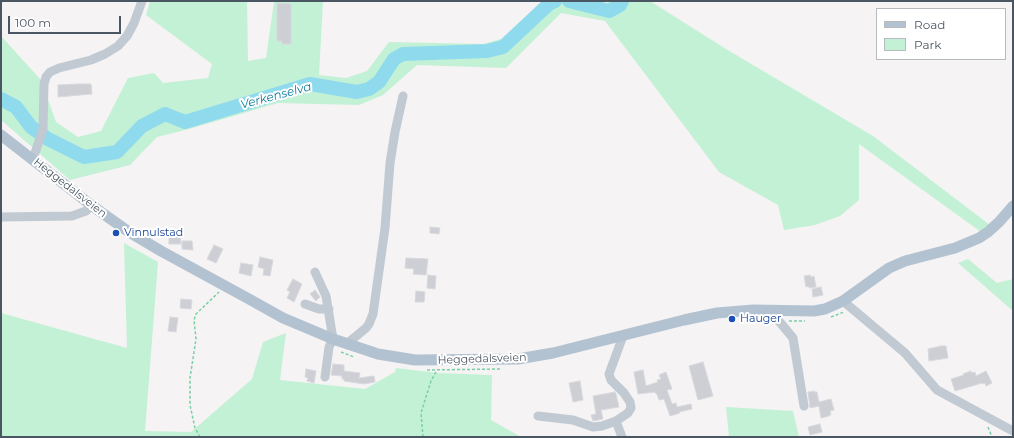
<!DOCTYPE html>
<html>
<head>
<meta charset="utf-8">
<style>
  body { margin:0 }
  #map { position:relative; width:1014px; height:438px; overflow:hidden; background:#f5f3f3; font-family:Montserrat,sans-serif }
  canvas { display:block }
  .frame { position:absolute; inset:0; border:2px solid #4a5661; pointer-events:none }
  .legend { position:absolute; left:876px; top:8px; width:130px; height:52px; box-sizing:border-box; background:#fff; border:1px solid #b7bbc0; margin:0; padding:5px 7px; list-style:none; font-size:12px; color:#4a5661 }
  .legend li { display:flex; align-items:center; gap:8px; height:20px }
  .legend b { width:20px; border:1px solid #b7bbc0 }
  .scale { position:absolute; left:8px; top:16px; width:113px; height:18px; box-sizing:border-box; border:2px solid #4a5661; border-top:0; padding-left:5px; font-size:12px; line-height:14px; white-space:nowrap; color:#4a5661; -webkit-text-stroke:3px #fff; paint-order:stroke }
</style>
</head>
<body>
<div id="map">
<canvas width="1014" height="438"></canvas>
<div class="frame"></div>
<ul class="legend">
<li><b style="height:5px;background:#b3c2d1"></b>Road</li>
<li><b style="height:11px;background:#c3f1d5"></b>Park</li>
</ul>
<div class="scale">100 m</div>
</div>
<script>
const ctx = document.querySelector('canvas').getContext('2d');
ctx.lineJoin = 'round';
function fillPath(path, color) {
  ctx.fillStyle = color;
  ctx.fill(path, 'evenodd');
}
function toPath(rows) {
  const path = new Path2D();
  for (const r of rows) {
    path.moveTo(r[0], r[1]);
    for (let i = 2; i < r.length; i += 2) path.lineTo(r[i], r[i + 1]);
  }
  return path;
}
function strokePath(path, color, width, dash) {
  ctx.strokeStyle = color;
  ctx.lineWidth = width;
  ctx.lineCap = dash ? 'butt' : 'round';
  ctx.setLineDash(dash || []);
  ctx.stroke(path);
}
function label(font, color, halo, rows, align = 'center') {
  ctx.font = font + ' Montserrat,sans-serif';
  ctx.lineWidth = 4;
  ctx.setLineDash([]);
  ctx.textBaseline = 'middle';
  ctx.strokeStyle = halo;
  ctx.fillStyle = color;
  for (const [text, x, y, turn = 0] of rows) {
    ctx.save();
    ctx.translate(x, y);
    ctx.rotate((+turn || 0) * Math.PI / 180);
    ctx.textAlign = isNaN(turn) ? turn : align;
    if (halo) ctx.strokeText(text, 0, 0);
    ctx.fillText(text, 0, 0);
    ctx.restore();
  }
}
fillPath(toPath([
  [150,1,247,1,248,61,266,58,274,2,323,1,319,75,346,78,367,71,389,42,483,44,508,37,545,1,600,1,607,3,609,1,650,1,726,49,873,136,990,225,981,232,859,144,859,200,840,216,815,225,784,230,778,205,719,172,605,21,561,13,506,68,417,65,383,95,359,105,278,103,189,129,157,137,130,165,70,180,1,120,1,36,41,80,56,122,78,137,101,131,128,78,154,73,163,83,208,78,212,64,146,15],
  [124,243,158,262,145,431,191,432,252,379,263,342,286,333,280,380,365,389,395,372,396,368,438,373,492,375,491,420,521,437,1,437,1,313,127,348],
  [968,259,997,283,1013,279,1013,311,958,263],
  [726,407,793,411,799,437,729,437]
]), '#c3f1d5');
strokePath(toPath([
  [569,1,609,11,620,5,622,1],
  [1,99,16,107,31,127,48,139,84,157,117,152,142,126,165,114,185,122,310,84,357,92,369,89,379,82,394,59,403,54,487,51,503,47,549,4,555,1]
]), '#90daee', 14);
const building = toPath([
  [277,3,291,4,291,44,282,44,282,41,277,41,277,3],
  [79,84,91,84,92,94,58,97,58,85,79,84],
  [430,227,440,228,439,234,430,233,430,227],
  [169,231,180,231,181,244,169,244,169,231],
  [182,241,192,241,193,250,182,249,182,241],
  [214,245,223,249,216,263,207,259,214,245],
  [260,257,273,260,270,276,263,275,264,269,258,267,260,257],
  [406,258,428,259,426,275,413,274,414,269,405,268,406,258],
  [241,263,253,265,251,276,239,273,241,263],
  [428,275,436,276,435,289,427,288,428,275],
  [810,275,811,277,814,276,816,287,809,288,809,286,806,287,804,276,810,275],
  [293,279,302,284,294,302,287,298,290,292,287,290,293,279],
  [821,287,823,295,813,297,812,289,821,287],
  [315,290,320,297,316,301,310,294,315,290],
  [416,291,425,292,424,302,415,302,416,291],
  [181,299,192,300,191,309,180,308,181,299],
  [170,317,178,318,176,332,168,331,170,317],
  [941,346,946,346,948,358,929,361,928,349,941,346],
  [703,362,713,396,698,400,689,366,703,362],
  [333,364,344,365,344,371,360,373,359,378,374,376,375,382,364,384,344,381,344,379,342,379,342,376,331,375,333,364],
  [306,369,316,371,314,383,307,381,308,378,305,377,306,369],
  [643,370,646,386,658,382,657,380,661,379,659,375,666,372,672,389,667,390,672,404,676,403,677,407,691,404,692,409,679,412,680,413,670,416,664,399,659,400,657,394,656,394,655,392,638,394,634,372,643,370],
  [971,371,971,373,975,372,976,376,986,371,992,383,986,386,985,383,983,384,982,383,955,391,951,379,964,375,963,374,971,371],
  [580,381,583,400,573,402,569,383,580,381],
  [814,391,814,392,817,392,819,402,831,399,834,410,830,411,831,415,829,415,829,416,821,418,819,406,810,408,808,392,814,391],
  [615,392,616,394,619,407,601,410,603,419,593,421,591,415,596,414,593,396,615,392],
  [820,424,822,432,810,435,808,427,820,424]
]);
fillPath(building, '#cdcfd5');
strokePath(building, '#d7d9de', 1);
strokePath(toPath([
  [831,317,844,312],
  [789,321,805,321],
  [341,352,354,357],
  [427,370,501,369],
  [988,427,992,437],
  [200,437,195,428,190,405,190,378,196,339,194,320,196,314,219,292],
  [423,437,421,413,431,381,437,370]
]), '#7ad0a6', 1.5, [3, 2]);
strokePath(toPath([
  [31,158,35,153,43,129,44,84,46,77,50,72,59,68,91,60,105,54,118,46,127,36,134,23,142,1],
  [1,217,72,216,86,211,91,205],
  [315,272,326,296,333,339,329,347,325,377],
  [843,301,905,353,937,390,1013,431],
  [305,304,319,309,329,309],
  [779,310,778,320,793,338,804,406],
  [348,345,349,342,366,328,369,324,373,314,385,228,390,163,395,132,403,96],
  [538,416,573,420,593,427,602,426,616,421,628,413,631,408,630,402,624,393,611,380,609,374,623,336],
  [616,421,622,437]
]), '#c1cad2', 9);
strokePath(toPath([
  [1,135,91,205,129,232,161,251,249,299,283,318,333,339,378,354,415,360,518,359,553,353,684,320,717,313,753,310,814,311,825,309,843,301,889,268,905,261,955,248,979,238,988,232,999,222,1013,206]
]), '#b3c2d1', 11);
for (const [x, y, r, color] of [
  [116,233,4,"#1a4fb4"],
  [732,319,4,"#1a4fb4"]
]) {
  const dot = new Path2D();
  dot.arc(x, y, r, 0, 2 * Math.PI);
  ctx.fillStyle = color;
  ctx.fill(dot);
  strokePath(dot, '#fff', 1.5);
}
label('11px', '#4a5661', '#fff', [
  ["Heggedalsveien",70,188,38],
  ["Heggedalsveien",482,359,-2]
]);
label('11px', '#164399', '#fff', [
  ["Vinnulstad",124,233],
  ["Hauger",740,319]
], 'left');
label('italic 12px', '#0c7c9b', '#fff', [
  ["Verkenselva",276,96,-15]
]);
</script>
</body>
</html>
